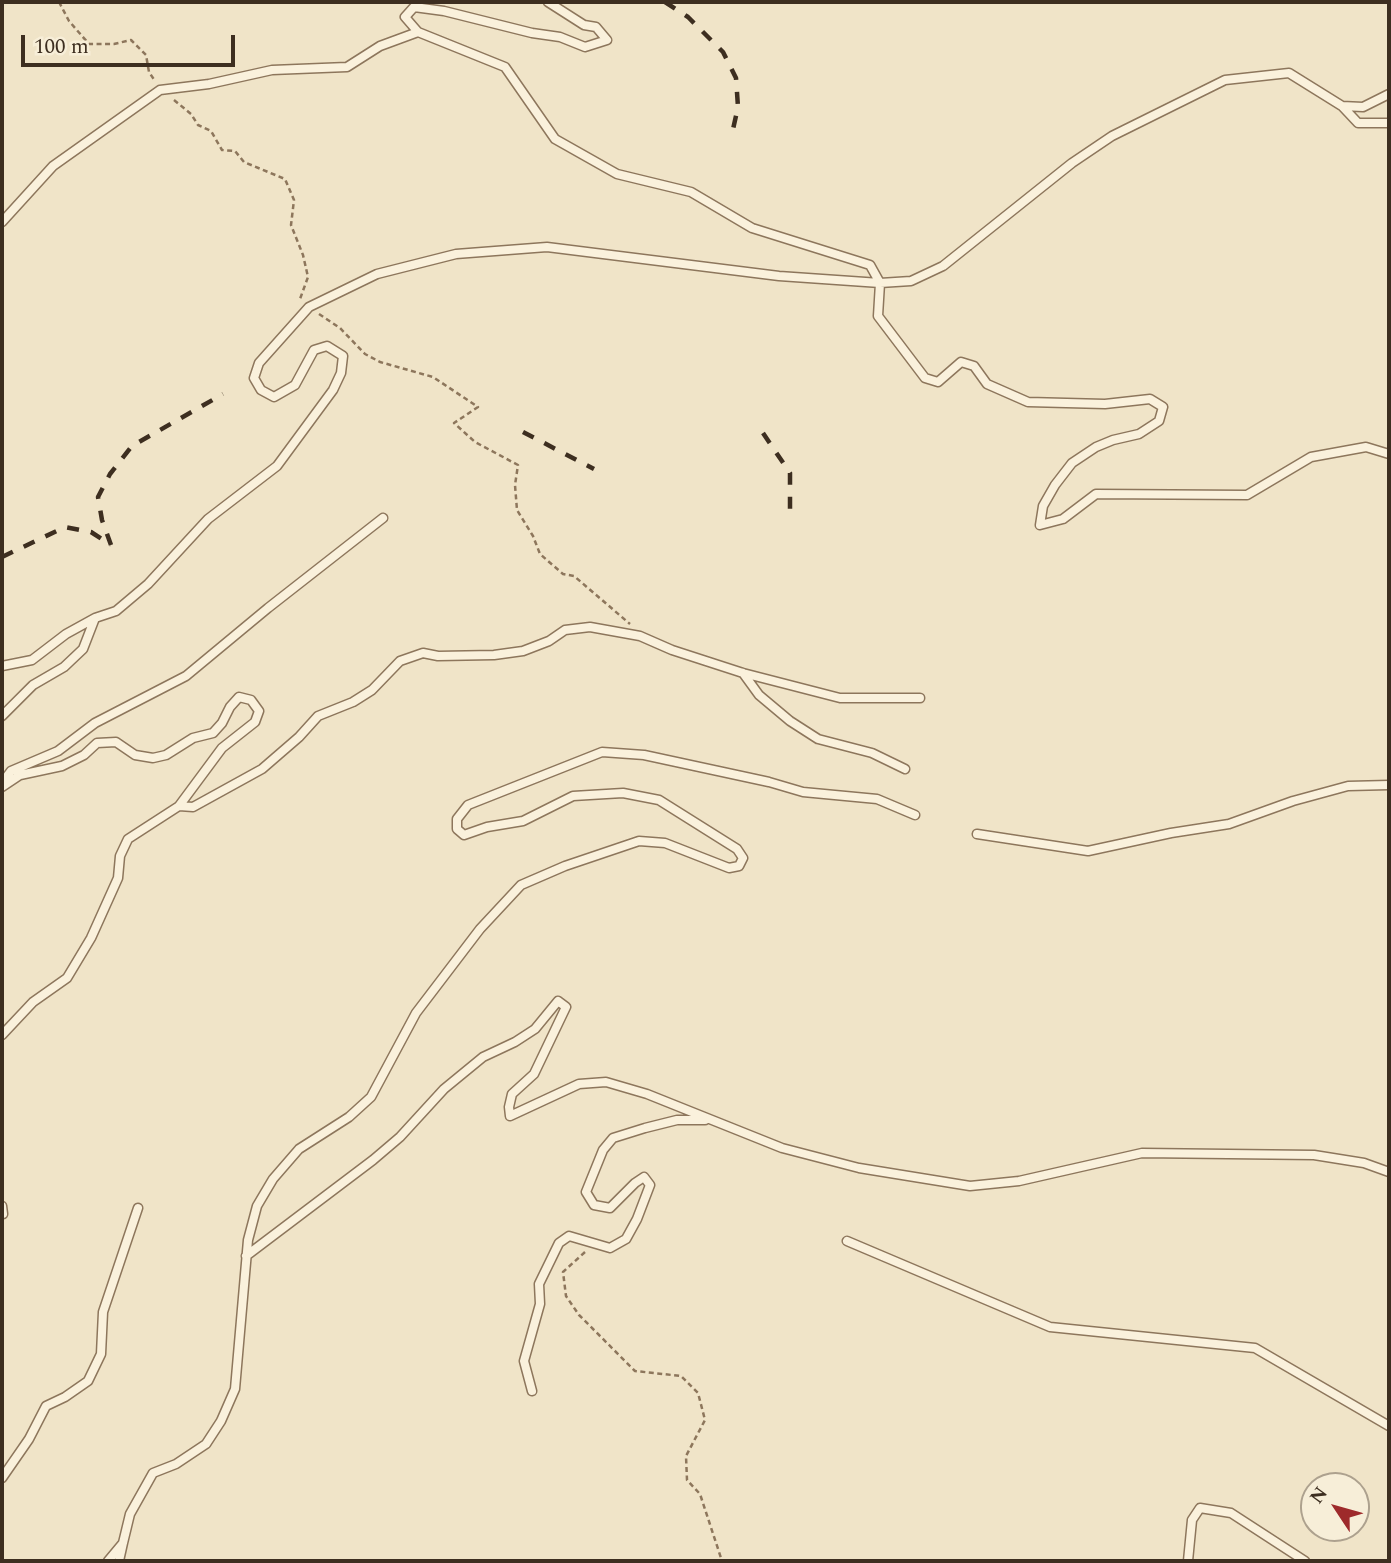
<!DOCTYPE html>
<html>
<head>
<meta charset="utf-8">
<style>
  body { margin:0 }
  #map { position:relative; width:1391px; height:1563px; overflow:hidden; background:#f0e4c8; font-family:Spectral,serif }
  canvas { display:block }
  .frame { position:absolute; inset:0; border:4px solid #3d2e20; pointer-events:none }
  .north { position:absolute; left:1300px; top:1472px; width:70px; height:70px; box-sizing:border-box; background:#f7eed8; border:2px solid #ada18e; border-radius:50%; rotate:306deg; font-size:19px; font-weight:700; line-height:28px; text-align:center; color:#3d2e20 }
  .north::after { content:''; display:block; margin:auto; width:24px; height:32px; background:#9e2a2b; clip-path:polygon(50% 0,100% 100%,50% 72%,0 100%) }
  .scale { position:absolute; left:21px; top:35px; width:214px; height:32px; box-sizing:border-box; border:4px solid #3d2e20; border-top:0; padding-left:9px; font-size:21px; line-height:24px; white-space:nowrap; color:#3d2e20; -webkit-text-stroke:5px #f7eed8; paint-order:stroke }
</style>
</head>
<body>
<div id="map">
<canvas width="1391" height="1563"></canvas>
<div class="frame"></div>
<div class="north">N</div>
<div class="scale">100 m</div>
</div>
<script>
const ctx = document.querySelector('canvas').getContext('2d');
ctx.lineJoin = 'round';
function toPath(rows) {
  const path = new Path2D();
  for (const r of rows) {
    path.moveTo(r[0], r[1]);
    for (let i = 2; i < r.length; i += 2) path.lineTo(r[i], r[i + 1]);
  }
  return path;
}
function strokePath(path, color, width, dash) {
  ctx.strokeStyle = color;
  ctx.lineWidth = width;
  ctx.lineCap = dash ? 'butt' : 'round';
  ctx.setLineDash(dash || []);
  ctx.stroke(path);
}
const lane = toPath([
  [548,2,584,25,596,27,607,40,585,47,560,37,532,33,444,11,414,7,405,17,418,32,505,67,555,139,617,174,691,192,752,228,870,265,880,283,878,316,925,378,938,382,961,362,974,366,987,384,1028,402,1105,404,1150,399,1163,407,1159,421,1139,434,1113,440,1096,447,1072,463,1055,485,1043,506,1040,525,1063,519,1096,494,1247,495,1311,457,1366,447,1389,454],
  [1342,106,1358,123,1389,123],
  [2,222,53,166,160,90,209,84,272,70,347,67,380,46,418,32],
  [2,666,32,660,66,634,95,618],
  [743,673,759,695,790,721,818,739,872,753,905,769],
  [2,716,33,685,64,667,83,649,95,618,116,611,148,584,208,519,277,466,333,390,341,373,343,356,327,346,314,350,295,385,274,397,261,390,254,378,259,363,309,307,377,274,456,254,547,247,779,276,880,283,911,281,943,266,1072,163,1112,136,1225,80,1289,73,1342,106,1363,107,1389,94],
  [2,783,11,771,58,751,95,723,186,676,268,608,383,518],
  [2,787,20,775,62,766,84,755,97,743,116,742,135,755,153,758,166,755,193,738,213,733,222,723,230,707,239,697,251,700,259,711,255,722,222,748,179,806,193,807,262,769,299,737,318,716,353,702,372,690,400,661,423,653,438,656,494,655,523,651,549,641,565,630,590,627,640,636,672,650,743,673,840,698,920,698],
  [977,834,1088,851,1171,833,1229,824,1293,801,1348,786,1389,785],
  [2,1035,33,1002,67,978,91,938,118,878,120,856,128,839,179,806],
  [2,1206,3,1214],
  [847,1241,1050,1327,1255,1348,1389,1426],
  [246,1256,373,1160,400,1137,444,1089,483,1057,515,1042,535,1029,558,1001,566,1007,534,1074,512,1094,509,1107,510,1116,579,1084,606,1082,647,1094,782,1148,859,1168,970,1186,1019,1181,1142,1153,1314,1155,1364,1163,1389,1172],
  [532,1391,524,1361,540,1304,539,1284,559,1243,569,1236,610,1248,626,1239,637,1219,650,1185,644,1177,635,1183,610,1208,594,1205,586,1192,603,1150,613,1138,645,1128,677,1120,705,1120],
  [2,1478,29,1439,46,1406,65,1397,88,1381,101,1354,103,1312,138,1208],
  [123,1543,130,1514,153,1473,176,1464,206,1444,221,1421,235,1389,248,1240,257,1206,273,1179,299,1149,349,1117,371,1097,416,1013,480,929,521,885,565,866,639,841,665,843,729,868,739,866,743,858,737,849,659,800,623,793,573,796,523,821,487,827,464,835,457,829,457,819,468,805,602,752,644,755,769,782,803,792,877,799,915,815],
  [108,1561,123,1543,119,1561],
  [1188,1561,1192,1520,1200,1508,1231,1513,1305,1561]
]);
strokePath(lane, '#8d765c', 11);
strokePath(toPath([
  [59,2,69,21,89,44,114,44,131,40,146,55,149,72,155,81],
  [174,100,191,114,198,125,211,131,222,150,235,151,244,162,285,179,294,200,291,225,303,255,308,277,300,299],
  [319,314,340,328,365,354,380,362,433,377,478,407,454,423,475,442,518,465,515,485,517,510,533,536,540,554,563,574,574,576,630,624],
  [585,1252,563,1272,566,1296,579,1315,635,1371,681,1376,698,1393,705,1420,686,1456,687,1480,700,1494,722,1561]
]), '#8d765c', 2.5, [5, 3.5]);
strokePath(lane, '#faf1dc', 8);
strokePath(toPath([
  [665,2,688,17,723,52,736,78,738,107,731,138],
  [523,432,594,469],
  [763,433,790,473,790,509],
  [111,545,102,520,98,497,110,474,132,446,223,394],
  [2,557,65,527,91,532,111,545]
]), '#3d2e20', 4.5, [12, 12]);
</script>
</body>
</html>
